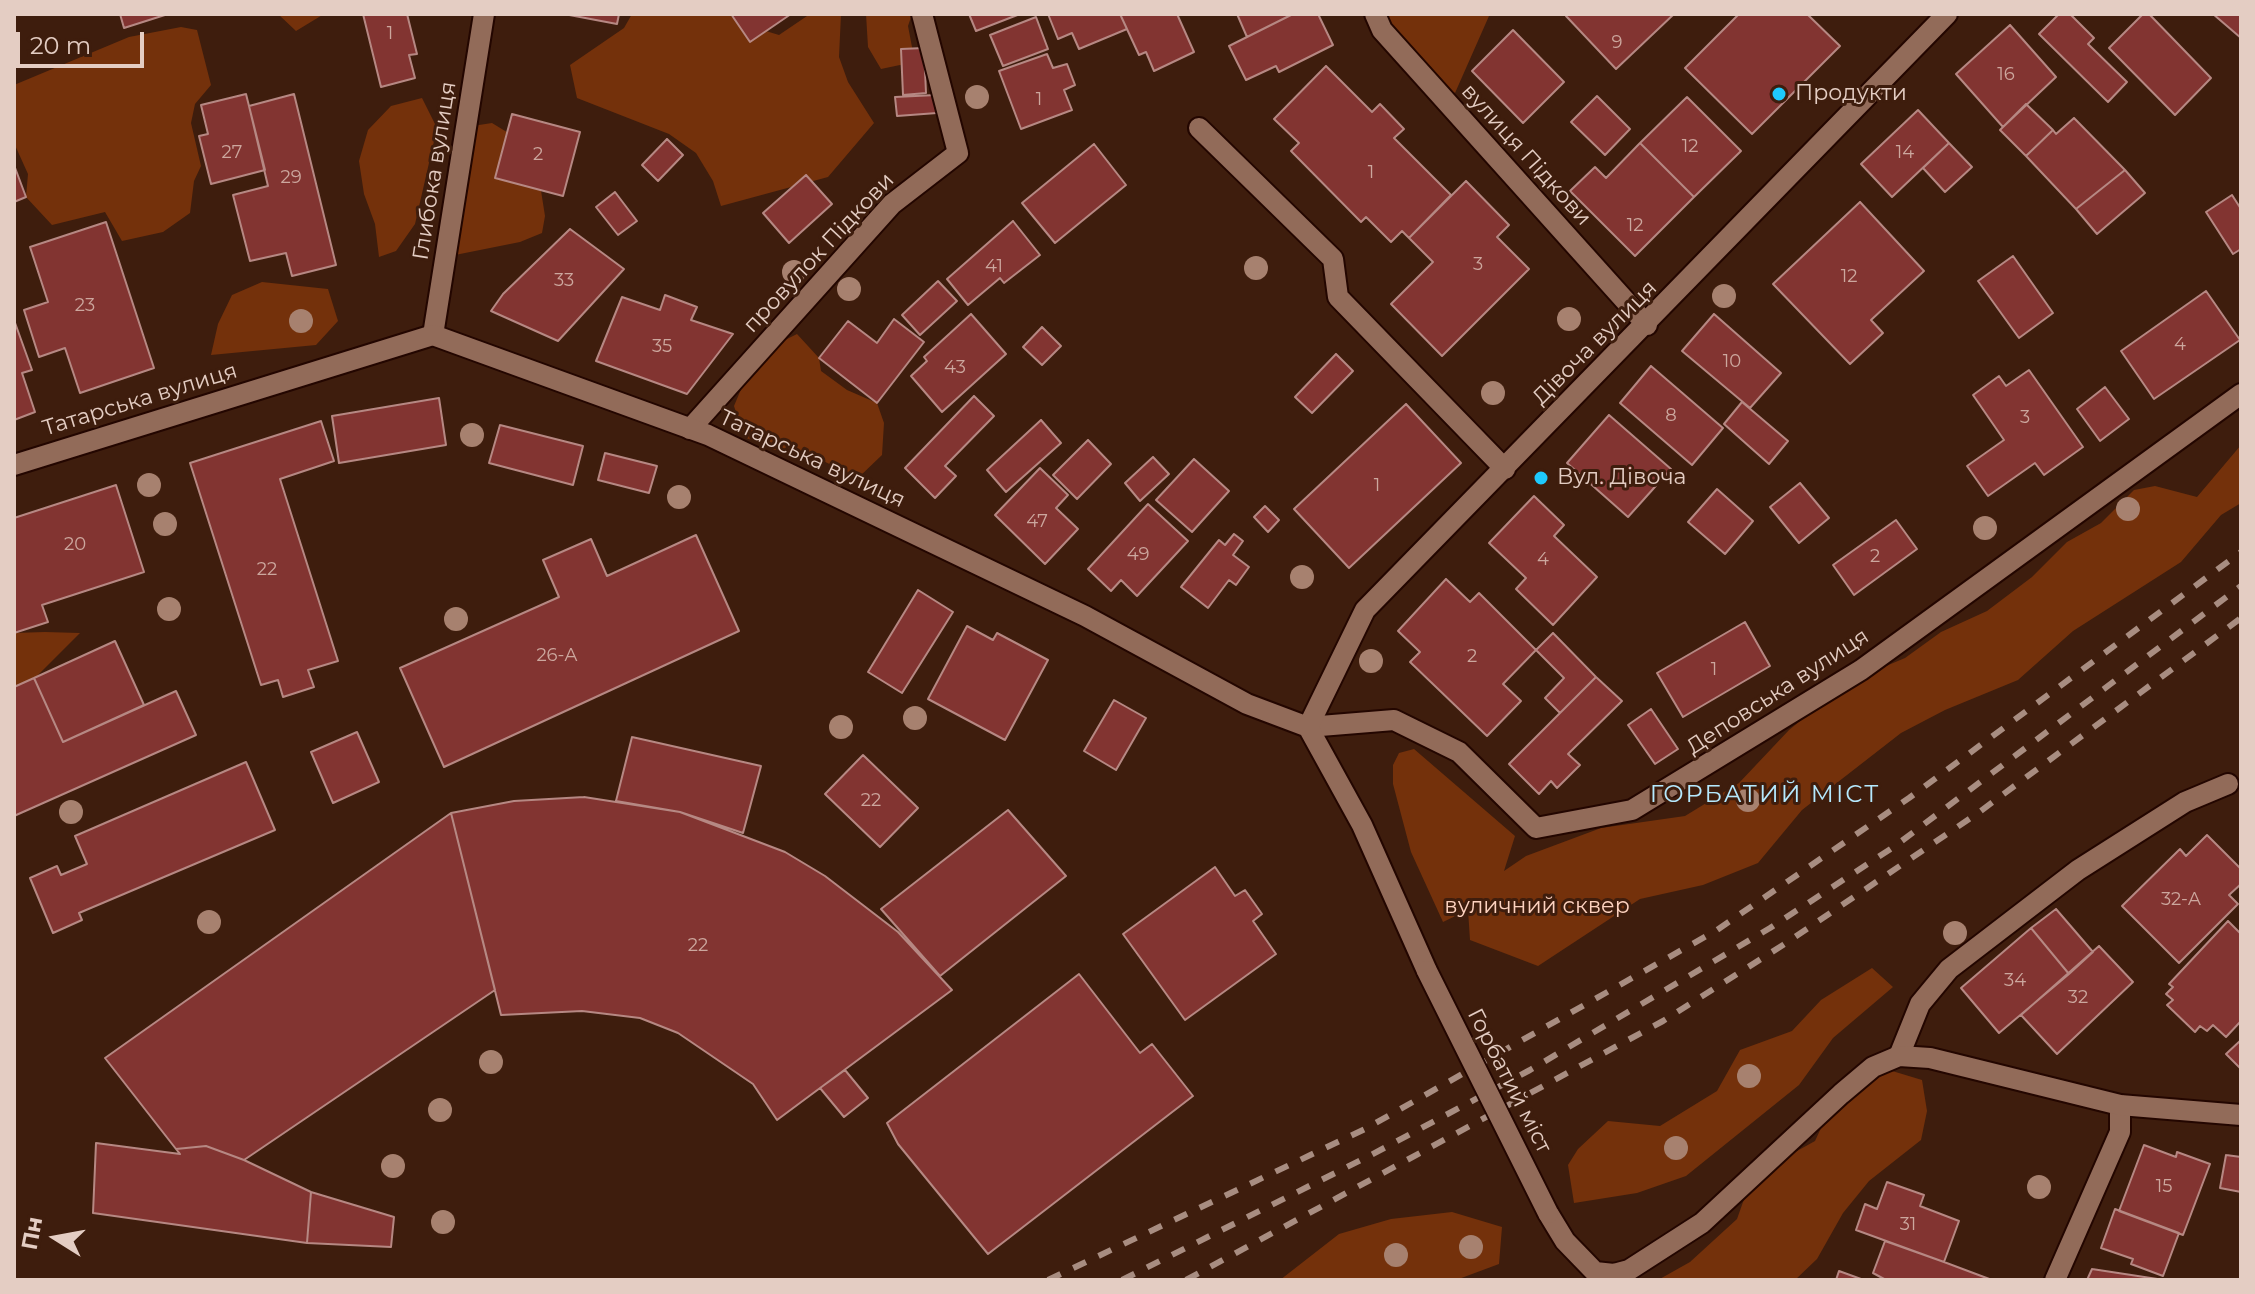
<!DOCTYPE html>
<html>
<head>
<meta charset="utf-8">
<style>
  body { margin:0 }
  #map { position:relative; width:2255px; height:1294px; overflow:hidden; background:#3e1d0d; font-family:Montserrat,sans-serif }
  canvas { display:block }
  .frame { position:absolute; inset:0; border:16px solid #e4cdc3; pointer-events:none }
  .north { position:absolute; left:16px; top:1198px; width:80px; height:80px; -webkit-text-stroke:6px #3e1d0d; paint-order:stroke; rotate:281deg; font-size:22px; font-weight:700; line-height:32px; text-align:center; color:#e4cdc3 }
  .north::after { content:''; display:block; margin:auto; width:28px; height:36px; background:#e4cdc3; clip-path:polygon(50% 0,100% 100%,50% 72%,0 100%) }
  .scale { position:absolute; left:16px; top:32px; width:128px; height:36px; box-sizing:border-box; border:4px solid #e4cdc3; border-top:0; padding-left:10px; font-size:24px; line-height:28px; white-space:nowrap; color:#e4cdc3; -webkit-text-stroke:6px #3e1d0d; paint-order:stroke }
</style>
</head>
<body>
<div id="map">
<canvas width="2255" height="1294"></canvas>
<div class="frame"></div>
<div class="north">Пн</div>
<div class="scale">20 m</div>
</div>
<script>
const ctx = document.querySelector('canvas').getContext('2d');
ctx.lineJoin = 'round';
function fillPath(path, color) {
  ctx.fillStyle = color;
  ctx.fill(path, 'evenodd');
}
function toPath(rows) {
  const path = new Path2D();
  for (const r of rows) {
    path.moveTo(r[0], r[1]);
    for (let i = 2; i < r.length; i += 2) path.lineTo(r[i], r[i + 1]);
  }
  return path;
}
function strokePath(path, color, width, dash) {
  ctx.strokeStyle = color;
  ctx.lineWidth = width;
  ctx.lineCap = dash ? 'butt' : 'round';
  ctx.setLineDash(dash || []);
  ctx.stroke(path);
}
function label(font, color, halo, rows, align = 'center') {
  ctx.font = font + ' Montserrat,sans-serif';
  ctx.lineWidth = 6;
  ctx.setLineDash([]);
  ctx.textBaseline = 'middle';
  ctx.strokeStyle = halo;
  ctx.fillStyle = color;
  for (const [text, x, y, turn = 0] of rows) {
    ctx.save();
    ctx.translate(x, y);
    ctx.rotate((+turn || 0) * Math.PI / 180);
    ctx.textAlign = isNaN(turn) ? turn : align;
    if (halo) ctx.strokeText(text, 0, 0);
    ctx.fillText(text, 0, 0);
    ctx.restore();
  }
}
fillPath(toPath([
  [278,14,324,14,296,31],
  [632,14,727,14,746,25,779,35,810,14,841,14,839,57,848,82,874,123,828,177,721,206,713,181,696,153,669,134,577,98,570,65,624,28],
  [866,14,912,14,908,26,916,68,900,65,881,69,868,47],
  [1376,14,1488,14,1489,16,1455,93,1442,85],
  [181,27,197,30,211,85,195,104,191,123,201,166,194,181,190,213,163,232,122,241,105,212,52,225,26,197,28,174,14,143,14,85,129,37],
  [422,98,437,128,415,224,396,251,379,257,375,224,364,194,359,161,368,130,391,106],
  [492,123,510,134,539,178,545,216,542,233,520,242,455,255,449,176,453,138,466,127],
  [262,282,328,289,338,321,316,345,211,355,218,324,232,295],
  [797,334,819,358,821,371,847,390,877,403,884,423,882,455,858,478,807,453,775,450,744,437,734,406,747,375,767,349],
  [2241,445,2241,503,2221,515,2181,562,2073,631,2018,680,1945,710,1901,733,1802,810,1758,863,1703,885,1640,899,1538,966,1470,940,1468,910,1443,922,1411,852,1393,784,1393,765,1399,753,1414,749,1515,836,1504,871,1526,856,1601,828,1685,816,1739,783,1789,730,1848,682,1905,658,1941,632,1987,611,2032,577,2067,542,2101,523,2134,490,2155,486,2197,497],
  [14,633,45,632,80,633,32,681,14,686],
  [1872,968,1893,987,1833,1038,1799,1085,1686,1176,1637,1193,1574,1203,1568,1165,1578,1149,1608,1121,1660,1126,1717,1091,1740,1050,1792,1031,1821,1000],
  [1889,1070,1922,1080,1927,1111,1921,1140,1869,1181,1843,1213,1817,1259,1795,1280,1658,1280,1690,1262,1737,1219,1748,1188,1779,1161,1815,1141,1827,1115,1857,1073],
  [1452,1212,1502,1227,1499,1264,1456,1280,1280,1280,1339,1234,1391,1219]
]), '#74310b');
const building = toPath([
  [120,14,168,14,124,28,120,14],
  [363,14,407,14,417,54,409,55,415,78,381,87,363,14],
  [564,14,619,14,617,24,564,14],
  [731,14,791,14,750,42,731,14],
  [969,14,1020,14,976,31,969,14],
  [1048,14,1120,14,1127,29,1079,49,1072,33,1058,39,1048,14],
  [1120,14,1177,14,1194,52,1154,71,1146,52,1139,55,1120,14],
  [1237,14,1293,14,1247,37,1237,14],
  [1293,14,1318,14,1333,45,1279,72,1276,66,1246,80,1229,46,1293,14],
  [1568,14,1674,14,1616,69,1566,16,1568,14],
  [1739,14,1807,14,1840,46,1752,134,1685,68,1739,14],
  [2059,14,2070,14,2094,38,2088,44,2127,82,2108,102,2039,34,2059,14],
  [2143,14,2149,14,2211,78,2175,115,2109,48,2143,14],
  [2213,14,2241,14,2241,38,2213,14],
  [1036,17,1048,49,1003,66,990,35,1036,17],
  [2010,25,2056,77,2003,127,1956,74,2010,25],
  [1513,30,1564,82,1523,123,1472,71,1513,30],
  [924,48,926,93,903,95,901,49,924,48],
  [1047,54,1053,68,1067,64,1075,85,1064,90,1072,110,1021,129,999,71,1047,54],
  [1326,66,1372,112,1380,104,1404,129,1394,138,1451,195,1409,238,1402,231,1391,242,1366,217,1361,222,1291,151,1299,143,1274,119,1326,66],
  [246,94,265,170,211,184,199,136,208,134,201,105,246,94],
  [294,94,336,265,292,276,286,253,250,261,233,195,268,186,249,106,294,94],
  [936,95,937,113,897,116,895,97,936,95],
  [1597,96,1630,129,1605,155,1571,122,1597,96],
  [1687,97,1741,151,1694,197,1640,143,1687,97],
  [2026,104,2053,130,2026,156,2000,130,2026,104],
  [1918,110,1949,143,1892,197,1861,164,1918,110],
  [512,114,580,132,563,196,495,178,512,114],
  [2074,118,2125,170,2076,209,2026,156,2053,130,2056,134,2074,118],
  [667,139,683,155,658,181,642,165,667,139],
  [1640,143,1694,197,1635,256,1570,191,1595,167,1606,178,1640,143],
  [1949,143,1972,167,1945,192,1923,168,1949,143],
  [1094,144,1126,185,1055,243,1022,203,1094,144],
  [14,165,26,197,14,202,14,165],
  [2125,170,2145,193,2097,234,2076,209,2125,170],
  [806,175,832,204,789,243,763,213,806,175],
  [1466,181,1509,225,1497,237,1529,269,1442,356,1391,304,1433,262,1409,238,1466,181],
  [615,192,637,221,618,235,596,207,615,192],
  [2232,195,2241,209,2241,249,2233,254,2206,212,2232,195],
  [1860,202,1924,271,1871,320,1883,333,1850,364,1773,284,1860,202],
  [1013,221,1040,255,1004,283,1000,278,968,305,947,279,1013,221],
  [106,222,154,368,80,393,65,348,39,357,24,310,48,302,30,247,106,222],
  [570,229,624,269,558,341,491,311,503,294,570,229],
  [2013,256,2053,313,2019,338,1978,281,2013,256],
  [938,281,957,301,920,335,902,315,938,281],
  [2206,291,2240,340,2154,399,2121,351,2206,291],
  [665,295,697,307,691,320,733,334,687,394,596,361,622,297,660,310,665,295],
  [971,314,1006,354,942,412,911,376,927,361,924,357,971,314],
  [1714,314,1781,373,1750,408,1682,351,1714,314],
  [894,319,924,342,877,403,819,358,848,321,877,343,894,319],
  [14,320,32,370,22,373,35,412,14,420,14,320],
  [1042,327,1061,346,1042,365,1023,347,1042,327],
  [1336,354,1353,371,1312,413,1295,397,1336,354],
  [1651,366,1723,428,1692,465,1620,403,1651,366],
  [2029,370,2083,447,2044,475,2035,463,1988,496,1967,466,2004,440,1973,395,1999,376,2006,386,2029,370],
  [2105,387,2129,419,2100,441,2077,409,2105,387],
  [974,396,994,416,945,466,956,476,935,498,905,468,974,396],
  [439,398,446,445,339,463,332,416,439,398],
  [1742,402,1788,441,1769,464,1724,424,1742,402],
  [1406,404,1461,463,1349,568,1294,509,1406,404],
  [1609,415,1671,469,1628,517,1567,463,1609,415],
  [1041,420,1061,443,1006,492,987,470,1041,420],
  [321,421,334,461,280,479,338,661,308,670,314,687,283,697,278,680,261,685,190,463,321,421],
  [500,425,583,446,573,485,489,463,500,425],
  [1088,440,1111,464,1077,499,1053,475,1088,440],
  [605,453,657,466,649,493,598,480,605,453],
  [1153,457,1169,474,1140,501,1125,483,1153,457],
  [1194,459,1229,491,1192,532,1156,500,1194,459],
  [1040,468,1068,495,1056,508,1078,529,1045,564,995,515,1040,468],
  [1800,483,1829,518,1799,543,1770,507,1800,483],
  [116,485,144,572,42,605,48,622,14,633,14,518,116,485],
  [1717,489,1753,521,1725,554,1688,522,1717,489],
  [1534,496,1564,525,1554,536,1597,577,1553,625,1516,589,1526,578,1489,543,1534,496],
  [1148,504,1188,541,1137,596,1121,580,1111,591,1088,569,1148,504],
  [1265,506,1279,520,1268,532,1254,517,1265,506],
  [1896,520,1917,549,1854,595,1833,565,1896,520],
  [1234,534,1243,541,1233,555,1249,567,1236,585,1229,580,1208,608,1181,587,1219,540,1225,545,1234,534],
  [696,535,739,631,444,767,400,668,559,597,543,560,591,539,607,576,696,535],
  [1446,579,1470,602,1479,593,1536,650,1503,684,1521,701,1487,736,1410,662,1420,652,1398,631,1446,579],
  [918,590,953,612,902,693,868,672,918,590],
  [1745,622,1770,666,1683,717,1657,673,1745,622],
  [967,626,993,640,997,633,1048,660,1005,740,928,699,967,626],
  [1553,633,1596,677,1560,713,1545,698,1564,678,1536,650,1553,633],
  [115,641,144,705,63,742,34,678,115,641],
  [1596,677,1622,701,1568,754,1580,765,1557,788,1551,781,1539,794,1509,764,1596,677],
  [34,678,63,742,176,691,196,735,14,816,14,687,34,678],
  [1114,700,1146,718,1116,770,1084,751,1114,700],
  [1651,709,1678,749,1655,764,1628,725,1651,709],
  [357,732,379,782,333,803,311,752,357,732],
  [632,737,761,766,743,833,680,812,616,801,632,737],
  [863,755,918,808,880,847,825,794,863,755],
  [246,762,275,830,79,913,82,920,53,933,30,878,57,866,61,875,87,864,75,836,246,762],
  [584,797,680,812,785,852,825,876,898,932,952,990,777,1120,753,1084,678,1033,640,1018,582,1011,501,1015,451,813,514,801,584,797],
  [1008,810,1066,876,940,976,881,909,1008,810],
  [451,813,495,990,244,1160,206,1146,176,1149,105,1058,451,813],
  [2207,835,2241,869,2241,884,2229,895,2238,904,2179,963,2122,906,2180,849,2186,856,2207,835],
  [1215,867,1235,896,1245,890,1262,914,1253,921,1276,954,1185,1020,1123,934,1215,867],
  [2056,909,2093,952,2069,974,2031,928,2056,909],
  [2228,921,2241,934,2241,1021,2226,1037,2213,1025,2207,1031,2200,1026,2195,1032,2167,1005,2173,1000,2166,994,2173,987,2169,984,2228,921],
  [2031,928,2069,974,1999,1033,1961,988,2031,928],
  [2099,946,2133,982,2057,1054,2021,1015,2099,946],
  [1079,974,1140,1053,1152,1044,1193,1096,988,1254,898,1144,887,1123,1079,974],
  [2241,1040,2241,1069,2226,1054,2241,1040],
  [845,1070,868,1098,844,1117,820,1088,845,1070],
  [96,1143,180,1154,176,1149,206,1146,244,1160,311,1192,307,1243,93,1213,96,1143],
  [2144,1145,2176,1157,2177,1152,2210,1164,2183,1235,2119,1211,2144,1145],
  [2226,1155,2241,1157,2241,1192,2220,1188,2226,1155],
  [1887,1182,1924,1195,1920,1206,1959,1221,1944,1262,1856,1230,1865,1204,1877,1209,1887,1182],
  [311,1192,394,1217,391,1247,307,1243,311,1192],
  [2115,1209,2179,1233,2163,1276,2131,1264,2133,1259,2101,1248,2115,1209],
  [1885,1241,1944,1262,1992,1280,1886,1280,1873,1273,1885,1241],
  [2092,1269,2164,1280,2087,1280,2092,1269],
  [1839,1271,1861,1279,1861,1280,1836,1280,1839,1271]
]);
fillPath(building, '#823431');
strokePath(building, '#b68883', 2);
const service = toPath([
  [1199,128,1333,259,1338,297,1505,469],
  [1899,1056,1920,1004,1949,969,2078,870,2185,802,2228,784]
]);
const minor = toPath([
  [1375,14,1382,30,1647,325],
  [433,335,484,14],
  [690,429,892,204,958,153,922,14],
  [1308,727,1394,720,1459,752,1536,828,1632,810,1861,670,2241,394],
  [2055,1280,2120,1132,2120,1105]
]);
const secondary = toPath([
  [14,465,433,335,708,435,1085,616,1247,704,1308,727,1362,825,1427,971],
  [1308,727,1365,610,1947,14],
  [1548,1213,1565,1241,1595,1272,1614,1274,1629,1270,1702,1223,1841,1094,1873,1067,1899,1056,1930,1058,2120,1105,2241,1115]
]);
strokePath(service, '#230600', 24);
strokePath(minor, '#230600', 24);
strokePath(secondary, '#230600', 24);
strokePath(service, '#926b59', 20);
strokePath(minor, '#926b59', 20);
strokePath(secondary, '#926b59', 20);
strokePath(toPath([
  [1048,1280,1365,1129,1717,930,1909,798,2241,552],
  [1122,1280,1371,1155,1530,1070,1770,928,1895,846,2241,586],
  [1186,1280,1663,1021,1783,945,1978,813,2241,618]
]), '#a88d81', 6, [14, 14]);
const secondaryBridge = toPath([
  [1427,971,1548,1213]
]);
strokePath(secondaryBridge, '#230600', 24, []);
strokePath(secondaryBridge, '#926b59', 20);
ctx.fillStyle = '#a7816f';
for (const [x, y] of [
  [977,97],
  [1256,268],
  [794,272],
  [849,289],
  [1724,296],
  [1569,319],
  [301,321],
  [1493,393],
  [472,435],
  [149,485],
  [679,497],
  [2128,509],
  [165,524],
  [1985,528],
  [1302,577],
  [169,609],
  [456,619],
  [1371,661],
  [915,718],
  [841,727],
  [1748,800],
  [71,812],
  [209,922],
  [1955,933],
  [491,1062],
  [1749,1076],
  [440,1110],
  [1676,1148],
  [393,1166],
  [2039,1187],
  [443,1222],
  [1471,1247],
  [1396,1255]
]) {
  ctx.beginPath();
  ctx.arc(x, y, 12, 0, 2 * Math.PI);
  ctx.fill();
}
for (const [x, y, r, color] of [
  [1779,94,8,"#1ec9fd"],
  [1541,478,8,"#1ec9fd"]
]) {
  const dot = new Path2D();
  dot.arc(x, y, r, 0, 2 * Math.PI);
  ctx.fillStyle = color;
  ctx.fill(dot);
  strokePath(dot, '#3e1d0d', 3);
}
label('18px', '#cca79e', null, [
  ["1",390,34],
  ["9",1617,43],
  ["16",2006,75],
  ["1",1039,100],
  ["12",1690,147],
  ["27",232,153],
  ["14",1905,153],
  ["2",538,155],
  ["1",1371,173],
  ["29",291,178],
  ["12",1635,226],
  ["3",1478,265],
  ["41",994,267],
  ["12",1849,277],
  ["33",564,281],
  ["23",85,306],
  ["4",2180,345],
  ["35",662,347],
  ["10",1732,362],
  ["43",955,368],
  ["8",1671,416],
  ["3",2025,418],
  ["1",1377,486],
  ["47",1037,522],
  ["20",75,545],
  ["49",1138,555],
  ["2",1875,557],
  ["4",1543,560],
  ["22",267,570],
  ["26-А",557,656],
  ["2",1472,657],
  ["1",1714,670],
  ["22",871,801],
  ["32-А",2181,900],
  ["22",698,946],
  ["34",2015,981],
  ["32",2078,998],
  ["15",2164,1187],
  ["31",1908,1225]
]);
label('22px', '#e4cdc3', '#3e1d0d', [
  ["Продукти",1795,94],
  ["Вул. Дівоча",1557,478]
], 'left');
label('22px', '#e4cdc3', '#3e1d0d', [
  ["вулиця Підкови",1526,155,48],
  ["Глибока вулиця",435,171,-81],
  ["провулок Підкови",819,253,-47],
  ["Дівоча вулиця",1595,343,-45],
  ["Татарська вулиця",140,400,-17],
  ["Татарська вулиця",812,459,25],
  ["Деповська вулиця",1778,692,-33],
  ["Горбатий міст",1509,1081,63]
]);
label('22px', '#fdd2bf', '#3e1d0d', [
  ["вуличний сквер",1537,907]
]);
ctx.letterSpacing = '2px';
label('24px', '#b5e9fe', '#3e1d0d', [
  ["ГОРБАТИЙ МІСТ",1765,795]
]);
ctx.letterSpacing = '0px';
</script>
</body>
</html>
